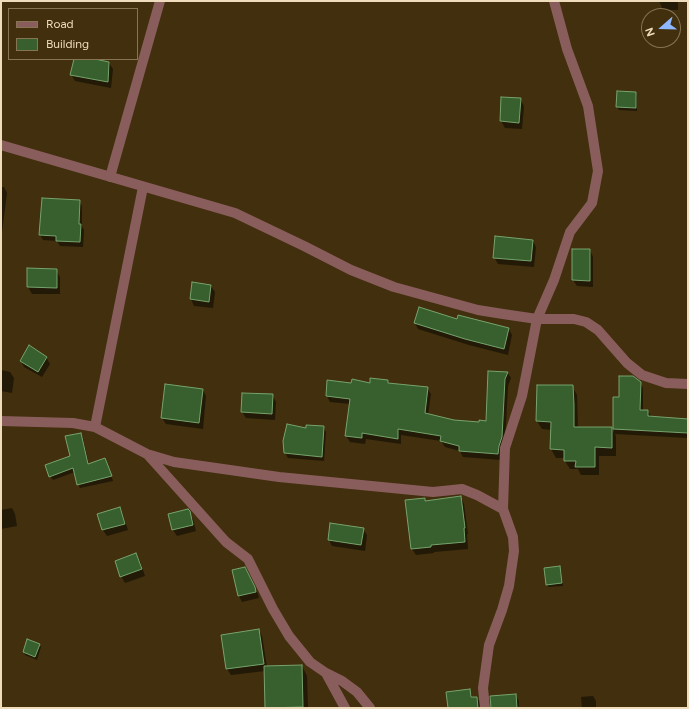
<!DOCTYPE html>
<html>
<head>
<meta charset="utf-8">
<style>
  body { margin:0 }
  #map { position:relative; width:689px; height:709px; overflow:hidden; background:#412f0d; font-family:Figtree,sans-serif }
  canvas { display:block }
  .frame { position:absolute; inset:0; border:2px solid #eedcbd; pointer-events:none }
  .legend { position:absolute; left:8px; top:8px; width:130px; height:52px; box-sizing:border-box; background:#412f0d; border:1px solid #867453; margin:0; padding:5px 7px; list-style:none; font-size:12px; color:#eedcbd }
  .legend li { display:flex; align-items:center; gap:8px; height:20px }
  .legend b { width:20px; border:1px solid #867453 }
  .north { position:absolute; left:641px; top:8px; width:40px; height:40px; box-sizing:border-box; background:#412f0d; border:1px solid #867453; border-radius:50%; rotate:250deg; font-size:11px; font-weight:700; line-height:16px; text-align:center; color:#eedcbd }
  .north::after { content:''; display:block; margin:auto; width:14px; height:18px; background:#8eb8fd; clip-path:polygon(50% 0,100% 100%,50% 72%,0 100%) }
</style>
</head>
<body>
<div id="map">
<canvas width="689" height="709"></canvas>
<div class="frame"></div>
<ul class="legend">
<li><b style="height:5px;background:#895d5c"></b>Road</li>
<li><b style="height:11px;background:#37602e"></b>Building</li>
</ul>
<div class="north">N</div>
</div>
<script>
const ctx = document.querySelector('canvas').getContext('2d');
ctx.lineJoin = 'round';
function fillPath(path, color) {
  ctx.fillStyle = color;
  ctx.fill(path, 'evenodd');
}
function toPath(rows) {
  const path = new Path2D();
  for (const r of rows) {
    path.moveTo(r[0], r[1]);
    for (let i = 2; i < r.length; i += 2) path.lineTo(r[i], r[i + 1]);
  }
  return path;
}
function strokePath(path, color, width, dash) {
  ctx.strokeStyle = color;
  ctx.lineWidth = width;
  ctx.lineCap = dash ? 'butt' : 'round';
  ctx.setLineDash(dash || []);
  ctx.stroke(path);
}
fillPath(toPath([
  [659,1,678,1,678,10,663,10,660,3],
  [1,50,2,71,1,71],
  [75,59,90,59,109,63,113,69,111,88,75,81,71,74],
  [636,93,637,96,637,111,619,110,617,107],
  [520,99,524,106,522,129,505,128,501,121],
  [1,187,4,187,7,193,2,232,1,232],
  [79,201,82,206,82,226,84,230,83,247,60,246,57,241,43,240,40,235],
  [533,241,536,247,534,267,498,264,494,257],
  [590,250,593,257,593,287,577,286,573,280],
  [28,269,56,270,60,277,60,294,32,294,28,287],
  [211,286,215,292,213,308,194,306,191,299],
  [458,320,509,329,512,335,508,355,469,345,418,329,415,323],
  [46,357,50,364,42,377,24,367,21,361],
  [1,370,10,372,14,378,12,393,1,391],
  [507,372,511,378,508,386,505,443,501,460,463,457,460,451,445,447,441,441,401,435,401,444,366,439,365,444,350,442,346,436,351,404,330,402,327,396,328,382,352,384,371,384,388,381,390,384,427,388,431,394,428,415,454,421,480,423,487,422],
  [640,382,643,388,643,411,648,411,651,416,688,420,688,438,615,434,616,436,616,456,599,456,599,475,581,475,578,469,570,469,565,461,565,458,556,458,551,449,552,430,542,429,537,421,572,386,577,395,578,428,612,428,614,433,614,398,620,398],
  [203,390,206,396,203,429,166,424,162,418],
  [272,395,276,402,275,420,246,418,242,412],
  [323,427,326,432,324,461,288,458,285,453,307,430],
  [81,434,83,438,89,465,107,464,113,481,80,488,78,484,75,472,53,480,50,476,71,456],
  [461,497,464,504,468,534,467,534,468,549,434,552,434,553,416,555,412,549,424,499,426,502],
  [12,508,15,514,17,526,1,529,1,510],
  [120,508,123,515,128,530,107,536,103,530,98,515],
  [189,512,193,519,196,531,177,536,173,530,169,515],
  [363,529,367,535,365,551,332,546,329,540],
  [136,554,140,561,145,576,125,583,121,576],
  [560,567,561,570,563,586,548,587,547,584],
  [248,575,258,594,259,598,242,602,239,596],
  [259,630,262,636,267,667,302,666,307,676,308,708,266,708,265,671,231,675,227,669,223,635],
  [28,640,39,645,41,647,37,660,25,655,24,652],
  [469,690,473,698,477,698,481,704,481,708,449,708],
  [515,695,519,701,519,708,492,708],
  [593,696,596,701,596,708,582,708,581,697]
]), '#0007');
const building = toPath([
  [74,59,95,59,109,62,108,82,70,75,74,59],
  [617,91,636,92,636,108,616,107,617,91],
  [501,97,521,98,519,123,500,121,501,97],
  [42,198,80,200,79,224,81,224,80,242,56,241,56,236,39,235,42,198],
  [495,236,533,240,531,261,493,258,495,236],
  [572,249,590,249,590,281,572,280,572,249],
  [27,268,57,269,57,288,27,287,27,268],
  [192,282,211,285,209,302,190,299,192,282],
  [419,307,457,319,458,315,509,328,504,349,465,339,414,323,419,307],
  [29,345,47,357,38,372,20,361,29,345],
  [488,371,508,372,505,379,502,437,499,446,498,454,459,451,459,446,440,441,441,436,398,429,398,439,362,433,362,438,345,436,350,399,326,396,327,380,351,383,352,379,370,383,370,378,388,380,388,383,428,387,425,413,454,420,479,422,479,420,486,421,488,371],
  [619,376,633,376,641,382,640,410,648,410,648,416,688,419,688,433,613,429,613,397,619,397,619,376],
  [165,384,203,389,199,423,161,418,165,384],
  [537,385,573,385,574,405,574,427,612,427,612,448,595,447,595,467,575,467,576,461,564,461,564,450,550,449,551,422,536,421,537,385],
  [242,393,273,394,272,414,241,412,242,393],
  [287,424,306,428,306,425,324,426,322,457,284,453,283,441,287,424],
  [81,433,88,464,105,458,112,476,77,485,73,468,49,477,45,465,70,456,65,436,81,433],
  [461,496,465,528,464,528,465,542,431,545,431,547,411,549,405,500,425,498,425,501,461,496],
  [120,507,125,524,102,530,97,514,120,507],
  [188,509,190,511,193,525,172,530,168,514,188,509],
  [330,523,364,528,361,545,328,540,330,523],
  [136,553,142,569,120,577,115,561,136,553],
  [560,566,562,583,546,585,544,568,560,566],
  [245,567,255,587,256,592,238,596,232,570,245,567],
  [259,629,264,664,226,669,221,635,259,629],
  [27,639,40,644,35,657,23,652,27,639],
  [302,665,303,707,265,708,264,666,302,665],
  [470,689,471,697,477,697,478,708,448,708,446,692,470,689],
  [516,694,517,708,491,708,490,696,516,694]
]);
fillPath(building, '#37602e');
strokePath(building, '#77a36d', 1);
strokePath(toPath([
  [1,145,235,213,304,246,351,270,394,287,478,310,503,314,537,319,574,319,586,322,598,330,627,363,642,375,666,383,688,384],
  [110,177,160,1],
  [1,421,73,423,95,427,147,454,174,462,279,477,433,492,462,489,477,495,503,509],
  [95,427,143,187],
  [148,455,226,542,248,559,273,609,289,636,310,662,326,673,342,681,357,692,370,708],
  [326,673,345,708],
  [485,708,483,688,489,645,502,610,509,586,514,551,513,537,503,509,505,448,522,396,537,319,554,280,570,232,592,203,598,171,588,106,567,49,554,1]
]), '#895d5c', 10);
</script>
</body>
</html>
